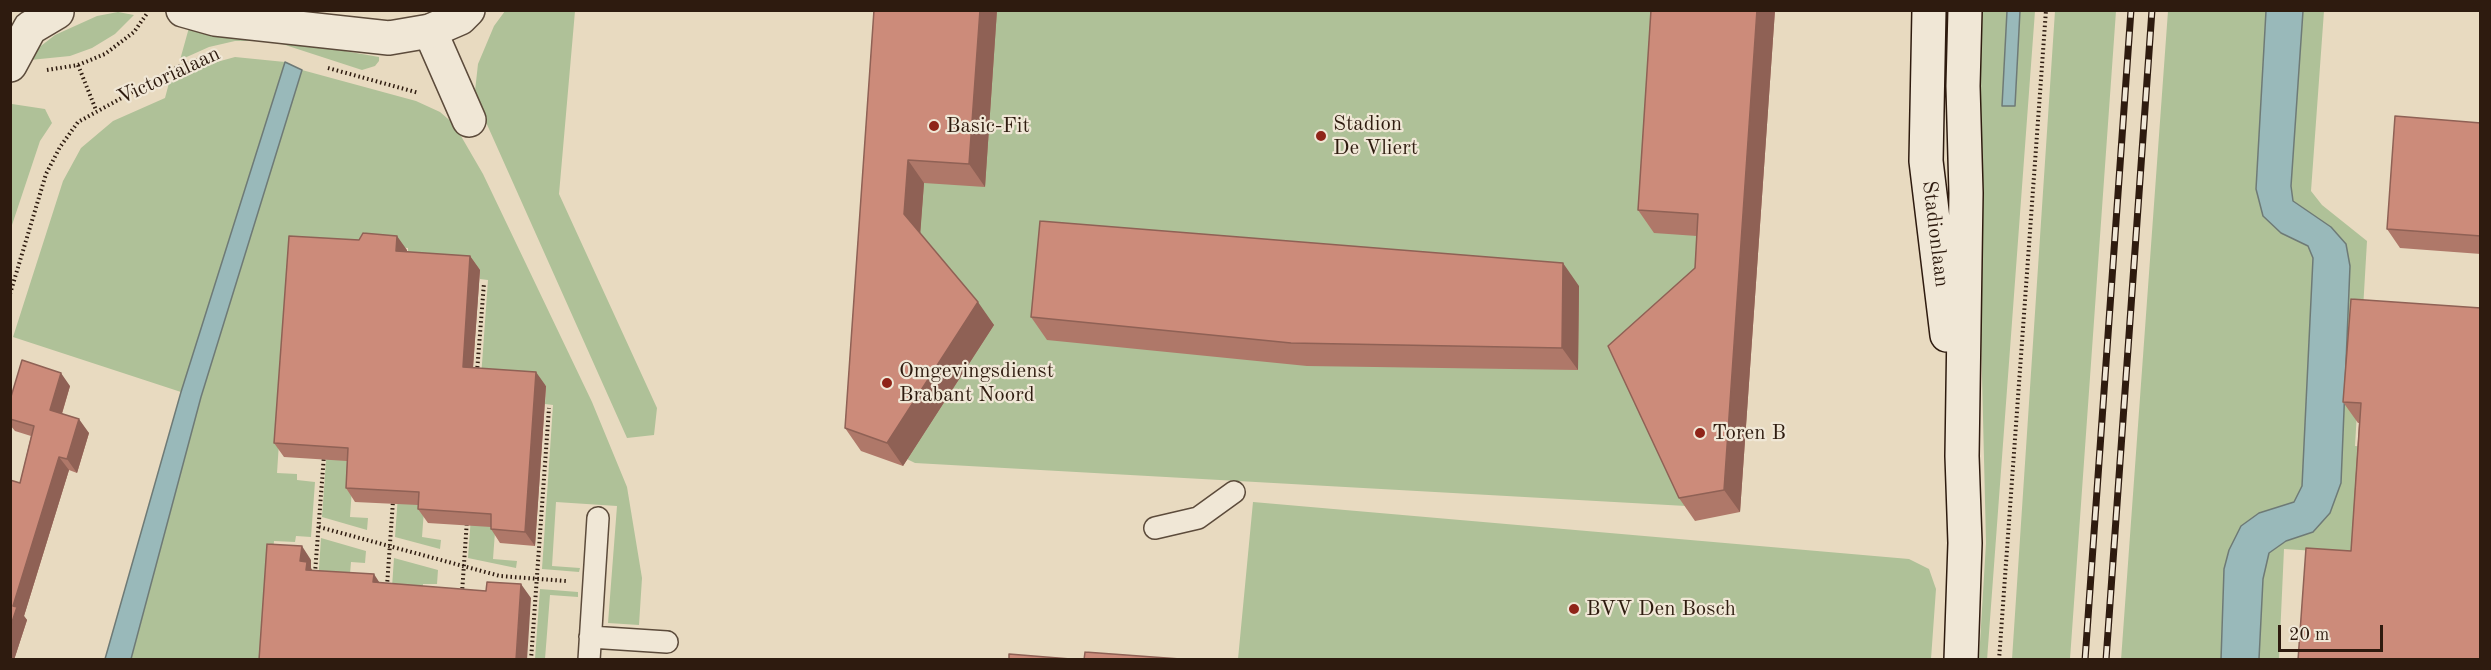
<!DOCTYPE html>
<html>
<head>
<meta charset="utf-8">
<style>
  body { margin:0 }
  #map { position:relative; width:2491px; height:670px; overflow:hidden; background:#e8dac0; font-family:"Old Standard TT",serif }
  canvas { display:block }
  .frame { position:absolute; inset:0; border:12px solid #2e1b0f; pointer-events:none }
  .scale { position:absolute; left:2278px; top:625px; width:105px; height:27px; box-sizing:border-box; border:3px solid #2e1b0f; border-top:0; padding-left:8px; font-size:18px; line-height:21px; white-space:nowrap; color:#2e1b0f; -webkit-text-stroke:4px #f0e7d6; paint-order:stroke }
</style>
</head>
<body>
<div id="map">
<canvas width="2491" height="670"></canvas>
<div class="frame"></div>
<div class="scale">20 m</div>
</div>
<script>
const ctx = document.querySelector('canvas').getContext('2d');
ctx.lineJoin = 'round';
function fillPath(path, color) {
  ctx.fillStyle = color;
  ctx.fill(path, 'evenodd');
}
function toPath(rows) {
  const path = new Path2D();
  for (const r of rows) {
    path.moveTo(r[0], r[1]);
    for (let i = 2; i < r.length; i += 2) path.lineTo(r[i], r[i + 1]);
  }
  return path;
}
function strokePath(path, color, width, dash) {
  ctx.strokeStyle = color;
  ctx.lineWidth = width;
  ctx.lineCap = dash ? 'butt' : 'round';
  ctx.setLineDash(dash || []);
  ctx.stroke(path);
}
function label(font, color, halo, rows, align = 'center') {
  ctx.font = font + ' "Old Standard TT",serif';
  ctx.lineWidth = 4.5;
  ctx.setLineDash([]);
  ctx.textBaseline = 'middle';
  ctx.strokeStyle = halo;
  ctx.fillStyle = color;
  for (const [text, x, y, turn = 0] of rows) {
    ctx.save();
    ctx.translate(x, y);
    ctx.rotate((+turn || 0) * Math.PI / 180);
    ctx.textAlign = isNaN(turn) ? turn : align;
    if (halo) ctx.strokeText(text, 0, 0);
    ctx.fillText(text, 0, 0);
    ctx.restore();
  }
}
fillPath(toPath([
  [505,11,575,11,559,194,657,408,654,435,627,438,485,120,475,91,478,64,494,26],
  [891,11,1770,11,1686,506,915,463,860,436],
  [1978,11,2007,11,2002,106,2015,106,2020,11,2035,11,1987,660,1979,659,1986,543,1975,83],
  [2055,11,2116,11,2070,659,2012,659],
  [2168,11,2266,11,2256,189,2281,233,2308,246,2313,258,2302,486,2294,502,2259,513,2224,569,2221,659,2121,660],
  [2303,11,2324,11,2311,191,2322,205,2367,241,2355,446,2370,447,2363,554,2284,549,2279,659,2259,660,2263,578,2269,553,2286,541,2313,532,2330,513,2341,483,2350,266,2346,244,2331,227,2293,201,2291,186],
  [118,12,134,15,115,34,92,48,70,56,30,60,37,49,55,35,97,16],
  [190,24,379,57,379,61,375,66,362,70,279,43,261,41,235,41,209,47,180,60],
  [235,57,285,62,181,392,13,337,63,181,81,148,113,121,165,98,169,83,195,68],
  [302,70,416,101,440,112,454,124,483,174,592,402,627,487,642,578,639,625,608,623,617,506,556,502,552,566,580,568,579,572,542,569,553,405,545,404,546,385,506,382,493,559,517,561,516,568,468,558,488,280,480,279,480,269,442,266,422,537,441,540,440,549,395,537,415,257,408,255,408,248,369,245,350,517,368,518,367,530,322,517,341,250,292,247,277,473,297,474,297,480,315,482,311,537,296,536,295,542,274,541,265,659,131,660,201,397],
  [12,104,45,109,52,123,40,141,11,228],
  [1253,502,1909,559,1929,569,1936,589,1931,659,1238,659],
  [321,538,366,551,365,563,351,562,343,659,313,660],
  [394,558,438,570,437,584,423,584,417,659,387,660],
  [540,589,578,592,578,597,550,595,545,659,535,659]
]), '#afc198');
const water = toPath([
  [2007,11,2020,11,2015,106,2002,106,2007,11],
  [2266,11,2303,11,2291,186,2293,201,2331,227,2346,244,2350,266,2341,483,2330,513,2313,532,2286,541,2269,553,2263,579,2259,659,2221,660,2224,569,2229,550,2241,526,2259,513,2294,502,2302,486,2313,258,2308,246,2281,233,2263,216,2256,189,2266,11],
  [285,62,302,70,201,397,131,659,105,659,181,392,285,62]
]);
fillPath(water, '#99b9ba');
strokePath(water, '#6e7a76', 1.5);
const service = toPath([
  [1155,528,1198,518,1234,492],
  [590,637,667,642],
  [589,660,598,518]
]);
const minor = toPath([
  [430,31,469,120]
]);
const tertiary = toPath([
  [183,10,215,19,389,38,430,31,460,18,468,10],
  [10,65,30,28,57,12]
]);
const secondary = toPath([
  [1929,10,1926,161,1947,335],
  [1961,660,1965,543,1962,456,1966,193,1963,86,1965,10]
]);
strokePath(service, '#5c4b3b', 24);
strokePath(minor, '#5c4b3b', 36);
strokePath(tertiary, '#5c4b3b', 36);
strokePath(secondary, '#2e1b0f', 36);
strokePath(toPath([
  [78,65,96,110],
  [328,68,419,93],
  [47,70,78,65,105,54,134,32,148,12],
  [10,294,46,174,60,147,78,122,178,67,211,55],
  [477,372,484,283],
  [319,527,500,576,566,581],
  [315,573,324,455],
  [387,586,393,501],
  [462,593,467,520],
  [531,660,549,408],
  [1999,660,2046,10]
]), '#2e1b0f', 4, [1.5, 3]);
strokePath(service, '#f0e7d6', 21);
strokePath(minor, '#f0e7d6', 33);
strokePath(tertiary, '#f0e7d6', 33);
strokePath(secondary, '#f0e7d6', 33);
const rail = toPath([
  [2085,660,2131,10],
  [2106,660,2152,10]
]);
strokePath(rail, '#2e1b0f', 7);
strokePath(rail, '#f0e7d6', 4.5, [14]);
fillPath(toPath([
  [874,10,997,10,985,187,924,183,920,233,994,325,903,466,861,451,845,428],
  [1651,10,1775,10,1740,512,1695,521,1679,498,1697,236,1654,233,1638,210],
  [2481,123,2481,254,2400,248,2387,229],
  [407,250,407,252,470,256,480,270,473,368,546,386,535,546,500,543,491,529,491,527,428,523,418,509,418,505,355,502,346,488,347,461,284,457,274,443],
  [1579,286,1578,370,1307,366,1047,340,1031,317],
  [2481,308,2351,551,2359,423,2358,423,2343,402],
  [70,386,62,414,89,433,77,473,69,470,24,616,27,620,14,660,10,660,20,483,31,436,15,431,10,425,10,400]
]), '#af7869');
fillPath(toPath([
  [980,10,997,10,985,187,969,164],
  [1757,10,1775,10,1740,512,1724,490],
  [908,160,924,183,920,237,904,214],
  [397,236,407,250,406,265,396,251],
  [470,256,480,270,472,381,463,367],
  [1563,263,1579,286,1578,370,1562,348],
  [978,302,994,325,903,466,887,443],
  [536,372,546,386,535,546,525,532],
  [61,373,70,386,59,423,50,410],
  [79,419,89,433,77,473,67,459],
  [59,457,69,470,24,616,27,620,14,660,10,660,10,628,13,606],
  [302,546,311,560,311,568,316,576,316,584,300,561],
  [374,574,383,588,373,582],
  [521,584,531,598,527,660,516,660]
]), '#8f6155');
const building = toPath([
  [874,10,980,10,969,164,908,160,904,214,978,302,887,443,845,428,874,10],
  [1651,10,1757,10,1724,490,1679,498,1608,346,1695,268,1698,214,1638,210,1651,10],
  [2395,116,2481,123,2481,236,2387,229,2395,116],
  [1040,221,1563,263,1562,348,1291,343,1031,317,1040,221],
  [363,233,397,236,396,251,470,256,463,367,536,372,525,532,491,529,491,514,418,509,419,492,346,488,348,448,274,443,289,236,359,240,363,233],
  [2351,299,2481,308,2481,660,2298,660,2306,548,2351,551,2361,403,2343,402,2351,299],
  [22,360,61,373,50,410,79,419,67,459,59,457,13,606,17,607,10,628,10,480,20,483,34,426,10,419,10,400,22,360],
  [267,544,302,546,300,561,307,562,306,570,374,574,373,582,486,591,487,582,521,584,516,660,259,660,267,544],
  [1085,652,1194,660,1084,660,1085,652],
  [1009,654,1083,660,1009,660,1009,654]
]);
fillPath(building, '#cc8b7a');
strokePath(building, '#8f6155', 1.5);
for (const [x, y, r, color] of [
  [934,126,6,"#8f2418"],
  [1321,136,6,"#8f2418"],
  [887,383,6,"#8f2418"],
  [1700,433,6,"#8f2418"],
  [1574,609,6,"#8f2418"]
]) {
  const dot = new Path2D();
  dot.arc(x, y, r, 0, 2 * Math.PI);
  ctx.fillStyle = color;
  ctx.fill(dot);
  strokePath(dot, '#f0e7d6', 2);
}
label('21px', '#2e1b0f', '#f0e7d6', [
  ["Victorialaan",169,76,-25],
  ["Stadionlaan",1935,234,83]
]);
label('21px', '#2e1b0f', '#f0e7d6', [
  ["Stadion",1333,124],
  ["De Vliert",1333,148],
  ["Basic-Fit",946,126],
  ["Omgevingsdienst",899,371],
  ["Brabant Noord",899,395],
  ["Toren B",1712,433],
  ["BVV Den Bosch",1586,609]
], 'left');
</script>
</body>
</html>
